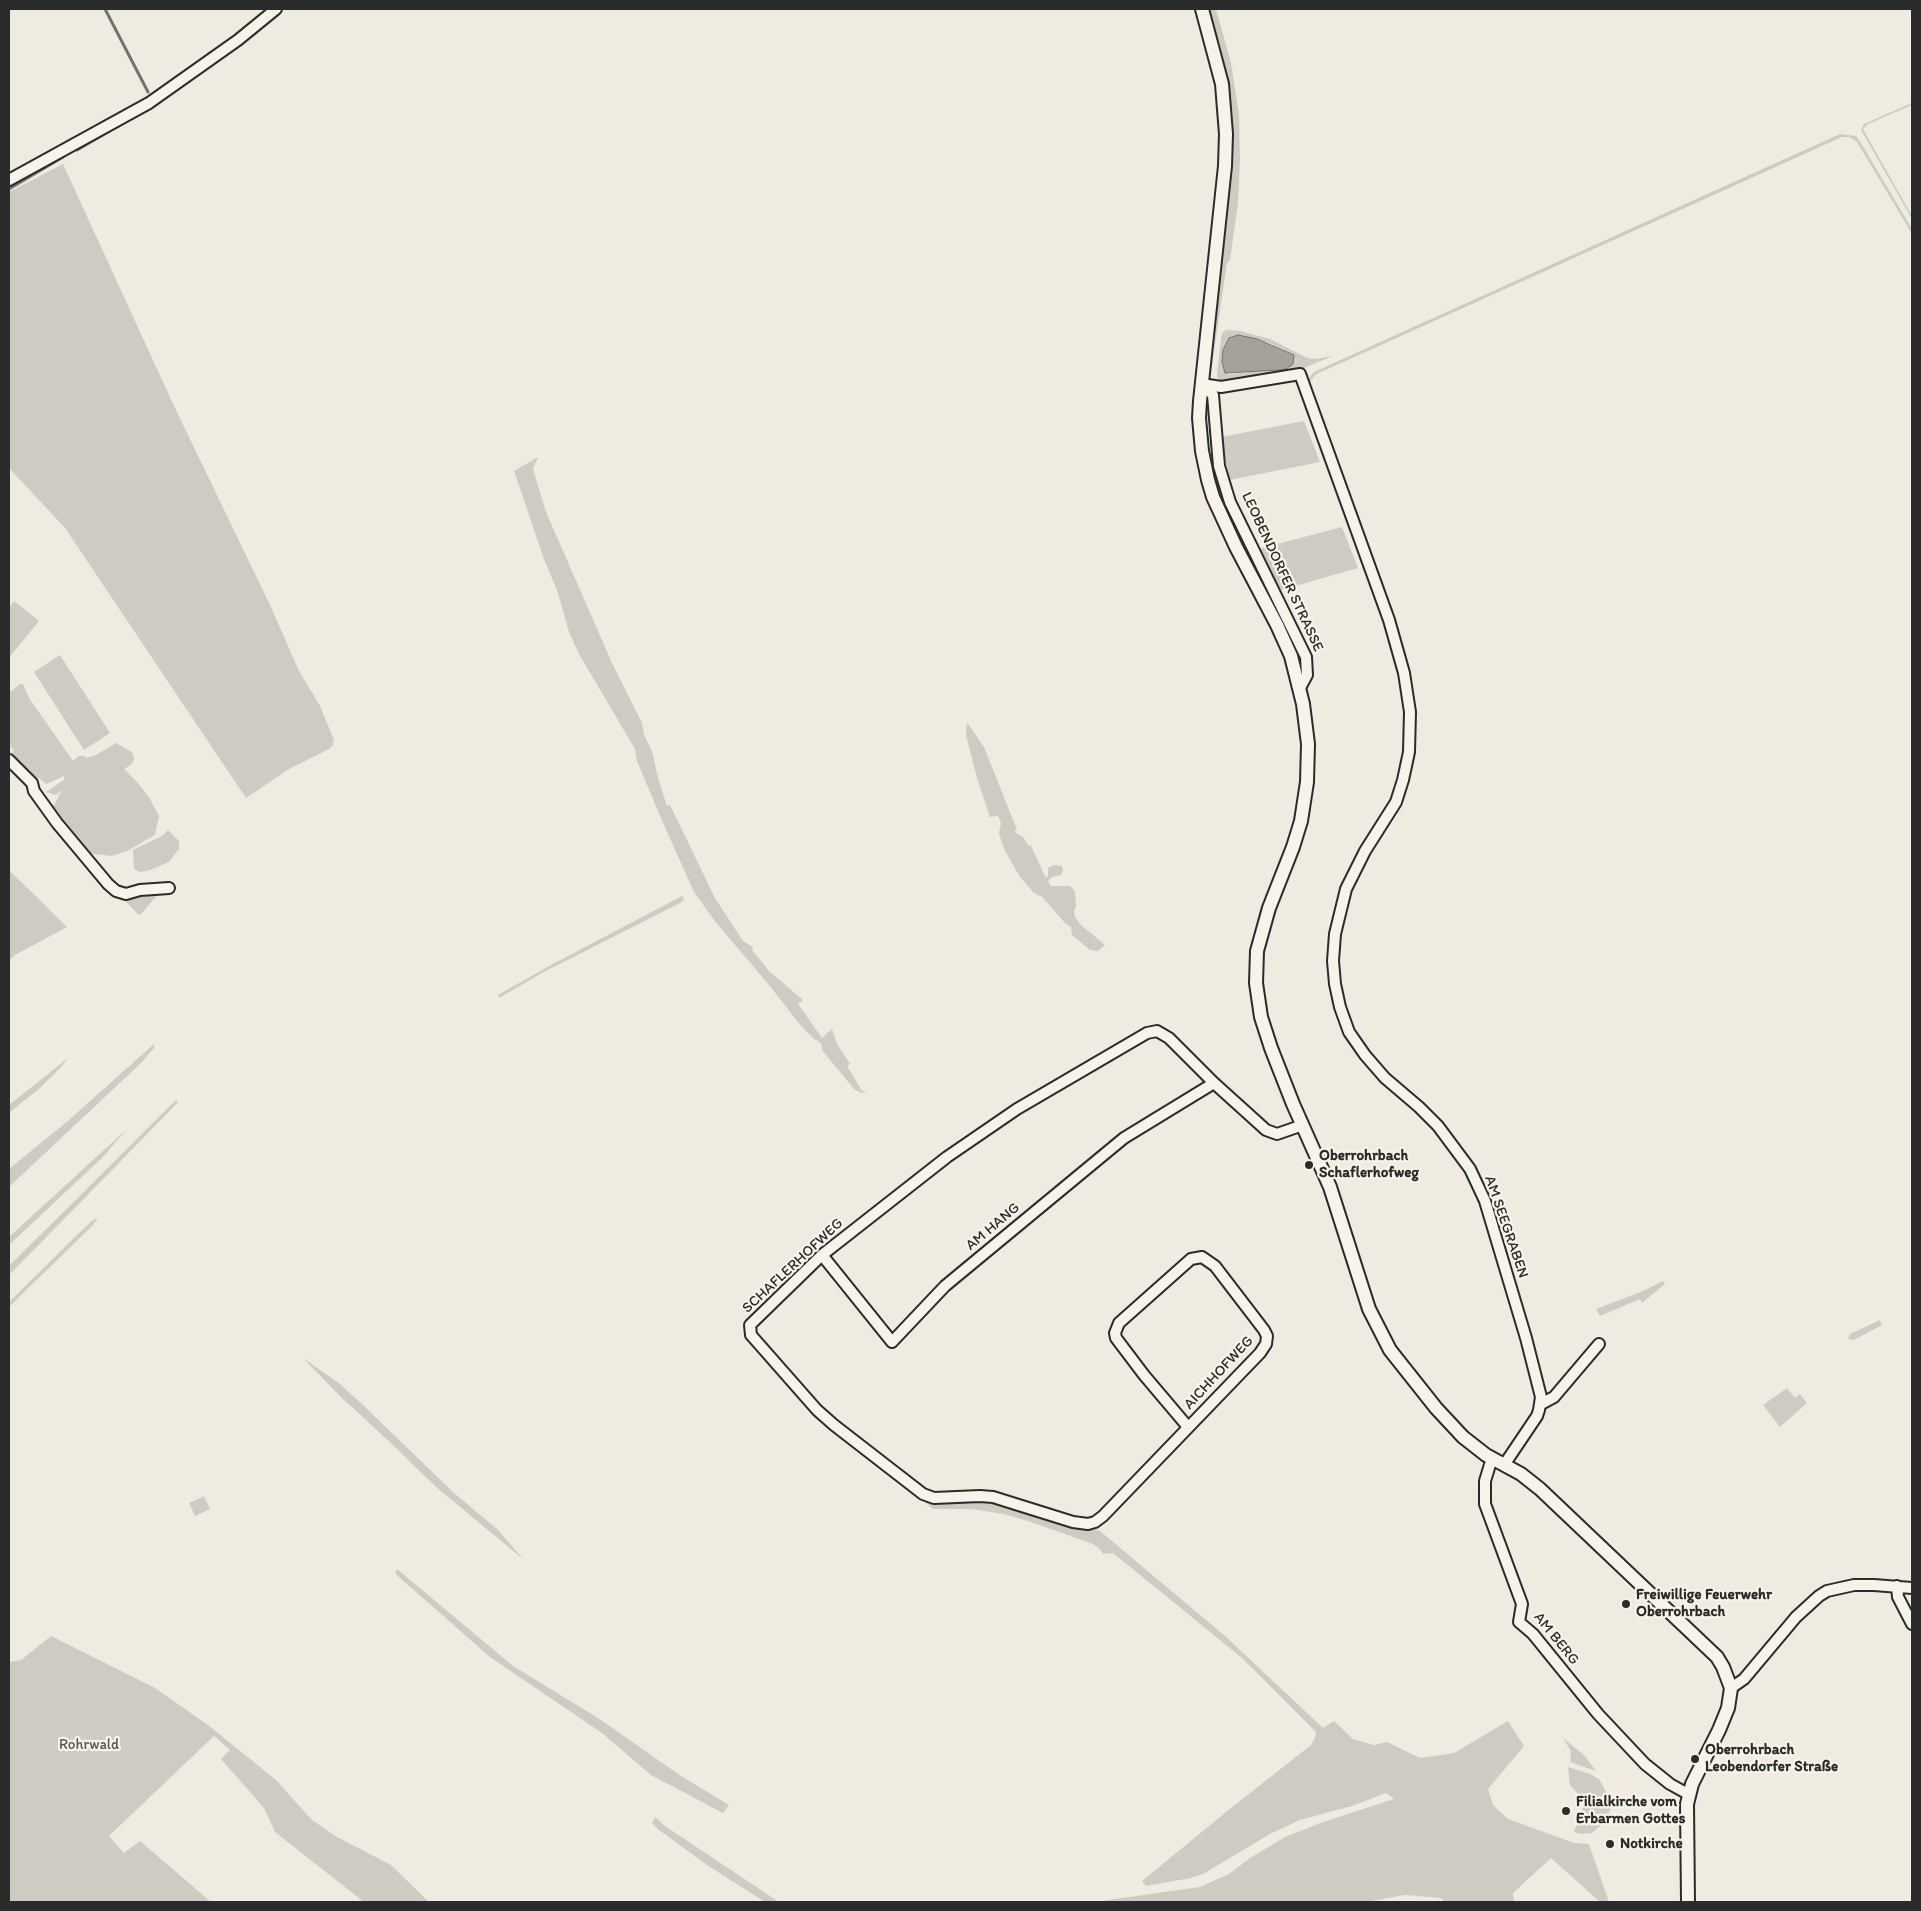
<!DOCTYPE html>
<html>
<head>
<meta charset="utf-8">
<style>
  body { margin:0 }
  #map { position:relative; width:1921px; height:1911px; overflow:hidden; background:#efebe0; font-family:Itim,sans-serif }
  canvas { display:block }
  .frame { position:absolute; inset:0; border:10px solid #2b2b2b; pointer-events:none }
</style>
</head>
<body>
<div id="map">
<canvas width="1921" height="1911"></canvas>
<div class="frame"></div>
</div>
<script>
const ctx = document.querySelector('canvas').getContext('2d');
ctx.lineJoin = 'round';
function fillPath(path, color) {
  ctx.fillStyle = color;
  ctx.fill(path, 'evenodd');
}
function toPath(rows) {
  const path = new Path2D();
  for (const r of rows) {
    path.moveTo(r[0], r[1]);
    for (let i = 2; i < r.length; i += 2) path.lineTo(r[i], r[i + 1]);
  }
  return path;
}
function strokePath(path, color, width, dash) {
  ctx.strokeStyle = color;
  ctx.lineWidth = width;
  ctx.lineCap = dash ? 'butt' : 'round';
  ctx.setLineDash(dash || []);
  ctx.stroke(path);
}
function label(font, color, halo, rows, align = 'center') {
  ctx.font = font + ' Itim,sans-serif';
  ctx.lineWidth = 4.5;
  ctx.setLineDash([]);
  ctx.textBaseline = 'middle';
  ctx.strokeStyle = halo;
  ctx.fillStyle = color;
  for (const [text, x, y, turn = 0] of rows) {
    ctx.save();
    ctx.translate(x, y);
    ctx.rotate((+turn || 0) * Math.PI / 180);
    ctx.textAlign = isNaN(turn) ? turn : align;
    if (halo) ctx.strokeText(text, 0, 0);
    ctx.fillText(text, 0, 0);
    ctx.restore();
  }
}
fillPath(toPath([
  [1208,9,1216,9,1231,63,1239,115,1240,160,1238,203,1230,260,1227,263,1210,379,1208,374,1227,210,1229,176],
  [1912,103,1912,105,1868,124,1863,129,1912,216,1912,219,1861,130,1864,124],
  [1840,134,1856,136,1864,148,1912,229,1912,234,1857,142,1849,137,1842,137,1319,373,1314,376,1309,384,1309,378,1314,372],
  [63,164,174,406,270,605,299,671,320,706,334,740,333,745,329,749,289,769,246,798,65,528,9,468,9,192],
  [1227,330,1240,331,1270,339,1307,358,1315,359,1333,356,1299,370,1220,383,1218,380,1217,374,1220,347,1222,333],
  [1267,342,1294,355,1286,369,1228,374,1222,362,1223,350],
  [1304,421,1320,462,1229,480,1221,437],
  [538,457,533,469,546,512,612,663,642,723,644,735,652,751,658,778,667,806,670,805,715,898,743,941,753,947,752,950,769,971,803,1000,798,1004,822,1038,832,1029,837,1044,850,1064,847,1066,862,1091,866,1091,865,1092,861,1093,854,1089,822,1050,822,1045,817,1040,814,1039,802,1027,769,985,714,920,694,892,660,816,637,761,635,749,579,654,569,632,558,593,544,559,514,471],
  [1342,527,1358,568,1281,590,1258,549],
  [14,601,39,621,9,658,9,608],
  [60,655,110,733,84,750,34,672],
  [20,684,23,684,29,698,73,761,79,756,84,756,87,758,96,755,116,743,132,752,134,759,131,765,124,769,138,783,150,799,159,816,155,835,127,851,112,856,92,854,53,807,62,790,56,795,46,792,64,780,64,776,46,784,39,778,35,780,9,756,9,751,12,753,14,750,9,745,9,693],
  [967,722,984,747,1017,830,1014,832,1023,837,1028,845,1031,846,1046,878,1048,876,1048,868,1053,865,1062,866,1063,870,1061,875,1052,877,1048,881,1051,886,1070,886,1075,891,1076,907,1074,910,1075,917,1080,924,1105,945,1098,951,1090,950,1072,935,1071,927,1065,923,1042,897,1034,893,1020,877,1004,849,999,833,1001,823,998,816,990,817,977,778,966,735],
  [168,830,179,841,179,849,169,862,150,870,140,872,134,869,133,850,162,836],
  [9,870,67,927,15,955,9,961],
  [160,892,141,914,139,915,126,902,131,896],
  [682,896,684,899,682,902,542,973,499,998,498,995,551,965],
  [154,1044,154,1048,141,1063,9,1187,9,1169,69,1120],
  [68,1058,62,1066,40,1088,9,1113,9,1105],
  [176,1100,178,1102,118,1164,9,1275,9,1266],
  [127,1129,102,1158,9,1245,9,1237],
  [98,1218,92,1226,9,1307,9,1302,78,1234,93,1220],
  [1663,1281,1665,1284,1642,1303,1640,1299,1600,1316,1596,1309,1643,1291],
  [1880,1320,1882,1325,1854,1340,1848,1339,1850,1334],
  [303,1358,340,1384,363,1405,453,1492,498,1530,524,1560,435,1486,393,1445,343,1399],
  [1787,1388,1795,1398,1800,1394,1807,1403,1780,1427,1763,1405],
  [851,1443,930,1503,984,1499,1100,1531,1225,1636,1323,1728,1334,1721,1353,1739,1374,1745,1387,1742,1420,1758,1454,1753,1508,1721,1524,1746,1488,1789,1493,1805,1508,1819,1574,1843,1589,1844,1609,1902,1600,1902,1551,1858,1513,1893,1514,1902,1445,1902,1441,1898,1405,1895,1366,1902,1100,1902,1108,1900,1200,1887,1229,1874,1250,1858,1287,1836,1326,1821,1394,1799,1386,1793,1352,1806,1300,1820,1270,1834,1203,1874,1191,1878,1146,1886,1142,1881,1231,1808,1311,1745,1315,1738,1316,1732,1242,1658,1113,1553,1103,1554,1100,1549,1093,1544,1028,1521,1003,1514,972,1509,933,1509],
  [204,1496,210,1509,195,1516,189,1503],
  [397,1569,513,1666,598,1718,681,1776,729,1805,723,1813,651,1775,602,1733,490,1657,400,1578,395,1573],
  [51,1636,155,1688,208,1725,276,1780,312,1820,337,1837,391,1865,429,1902,364,1902,275,1832,264,1808,221,1759,230,1750,214,1736,109,1836,124,1853,140,1841,211,1902,9,1902,9,1662,21,1660],
  [1563,1738,1584,1755,1596,1771,1570,1762,1571,1751],
  [1568,1767,1590,1774,1599,1779,1610,1799,1611,1807,1608,1816,1605,1822,1592,1833,1580,1834,1574,1832,1576,1826,1584,1821,1584,1815,1582,1809,1587,1804,1570,1785],
  [655,1817,665,1826,779,1902,765,1902,710,1867,659,1830,652,1823]
]), '#cfcbc2');
const water = toPath([
  [1238,335,1257,339,1294,355,1293,364,1286,369,1279,370,1225,373,1222,362,1223,350,1229,338,1238,335]
]);
fillPath(water, '#a4a29a');
strokePath(water, '#74726e', 1);
strokePath(toPath([
  [105,9,148,92],
  [77,150,130,119],
  [9,189,63,157]
]), '#74726e', 3);
const minor = toPath([
  [9,180,149,103,238,40,276,9],
  [1202,384,1221,387,1300,374,1389,620,1404,673,1410,712,1409,752,1403,780,1396,802,1365,851,1346,889,1335,934,1333,961,1335,984,1340,1007,1349,1032,1365,1055,1385,1078,1419,1107,1438,1126,1470,1169,1485,1201,1526,1338,1541,1397,1539,1410,1537,1416,1504,1465],
  [1202,384,1213,395,1219,466,1230,502,1306,657,1307,675,1300,688],
  [9,760,32,783,34,791,57,823,108,884,116,891,126,894,140,890,169,888],
  [822,1255,892,1342,945,1286,1124,1138,1214,1083],
  [1541,1404,1554,1397,1599,1344],
  [1188,1427,1144,1375,1116,1338,1115,1333,1119,1323,1191,1259,1202,1257,1215,1266,1264,1330,1267,1336,1266,1344,1260,1353,1103,1516,1095,1522,1088,1524,1073,1522,993,1497,980,1496,934,1498,923,1494,834,1425,817,1410,751,1335,750,1325,822,1255,947,1157,1017,1109,1147,1033,1157,1031,1169,1038,1214,1083,1266,1130,1277,1134,1303,1125],
  [1492,1458,1485,1481,1485,1504,1522,1604,1519,1622,1533,1634,1598,1714,1645,1764,1670,1784,1688,1794],
  [1897,1586,1898,1597,1912,1624],
  [1731,1688,1744,1679,1796,1617,1819,1596,1827,1591,1854,1585,1874,1585,1912,1588]
]);
const major = toPath([
  [1202,9,1222,84,1226,134,1225,166,1200,401,1199,418,1202,451,1208,480,1213,497,1236,547,1277,625,1291,656,1303,704,1308,744,1307,782,1301,821,1293,847,1269,908,1257,951,1256,983,1261,1017,1271,1048,1293,1104,1330,1187,1369,1309,1390,1350,1436,1408,1463,1437,1486,1455,1521,1474,1540,1489,1717,1657,1723,1667,1731,1688,1728,1708,1719,1730,1692,1784,1687,1804,1688,1902]
]);
strokePath(minor, '#2b2b2b', 14);
strokePath(major, '#2b2b2b', 16);
strokePath(minor, '#f7f3e8', 10);
strokePath(major, '#f7f3e8', 12);
for (const [x, y, r, color] of [
  [1309,1165,5,"#2b2b2b"],
  [1626,1604,5,"#2b2b2b"],
  [1695,1759,5,"#2b2b2b"],
  [1566,1811,5,"#2b2b2b"],
  [1610,1844,5,"#2b2b2b"]
]) {
  const dot = new Path2D();
  dot.arc(x, y, r, 0, 2 * Math.PI);
  ctx.fillStyle = color;
  ctx.fill(dot);
  strokePath(dot, '#f7f3e8', 2);
}
label('15px', '#2b2b2b', '#f7f3e8', [
  ["LEOBENDORFER STRASSE",1282,572,65],
  ["AM HANG",993,1227,-40],
  ["AM SEEGRABEN",1506,1227,71],
  ["SCHAFLERHOFWEG",793,1266,-43],
  ["AICHHOFWEG",1219,1373,-47],
  ["AM BERG",1556,1639,51]
]);
label('bold 15px', '#2b2b2b', '#f7f3e8', [
  ["Oberrohrbach",1319,1156],
  ["Schaflerhofweg",1319,1173],
  ["Freiwillige Feuerwehr",1636,1595],
  ["Oberrohrbach",1636,1612],
  ["Oberrohrbach",1705,1750],
  ["Leobendorfer Straße",1705,1767],
  ["Filialkirche vom",1576,1802],
  ["Erbarmen Gottes",1576,1819],
  ["Notkirche",1620,1844]
], 'left');
label('15px', '#545351', '#f7f3e8', [
  ["Rohrwald",89,1745]
]);
</script>
</body>
</html>
